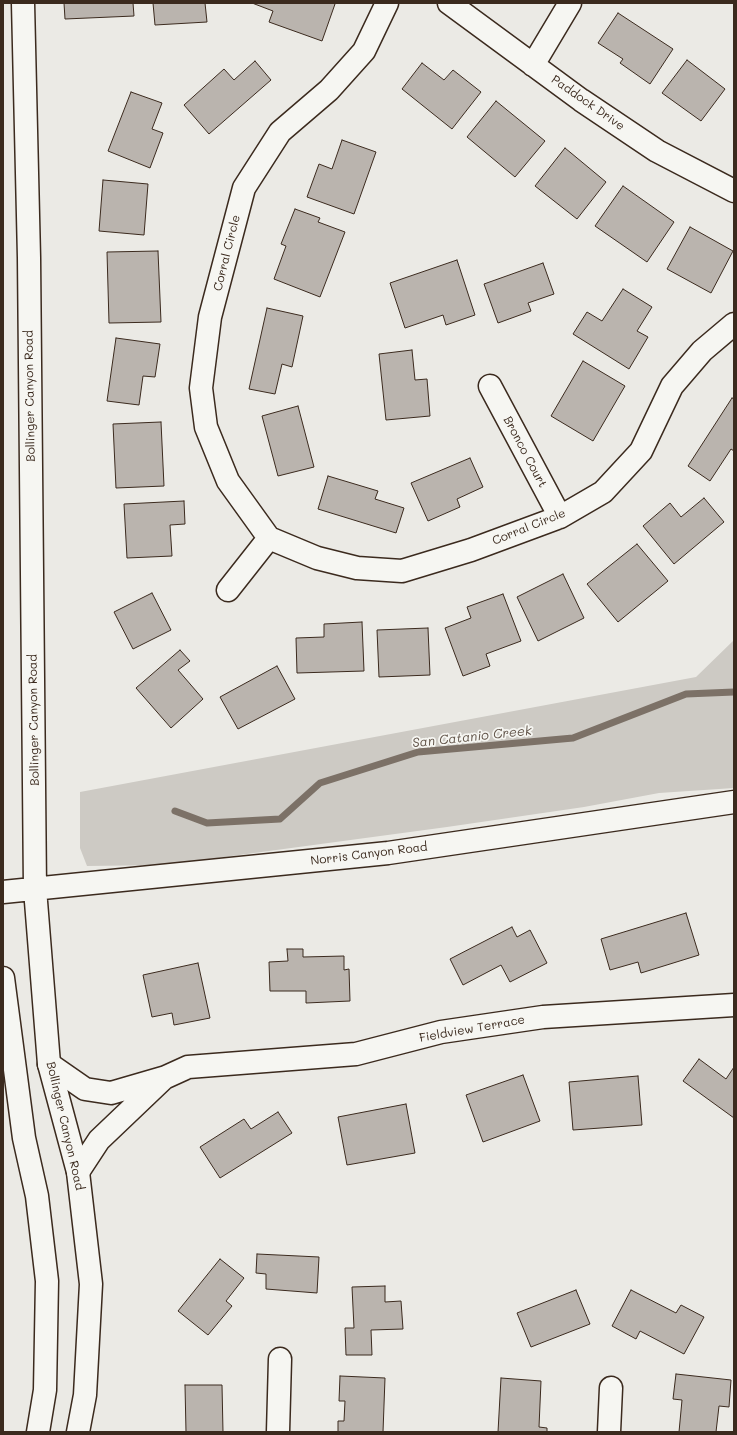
<!DOCTYPE html>
<html>
<head>
<meta charset="utf-8">
<style>
  body { margin:0 }
  #map { position:relative; width:737px; height:1435px; overflow:hidden; background:#ebeae5; font-family:Mali,sans-serif }
  canvas { display:block }
  .frame { position:absolute; inset:0; border:4px solid #3b2a1e; pointer-events:none }
</style>
</head>
<body>
<div id="map">
<canvas width="737" height="1435"></canvas>
<div class="frame"></div>
</div>
<script>
const ctx = document.querySelector('canvas').getContext('2d');
ctx.lineJoin = 'round';
function fillPath(path, color) {
  ctx.fillStyle = color;
  ctx.fill(path, 'evenodd');
}
function toPath(rows) {
  const path = new Path2D();
  for (const r of rows) {
    path.moveTo(r[0], r[1]);
    for (let i = 2; i < r.length; i += 2) path.lineTo(r[i], r[i + 1]);
  }
  return path;
}
function strokePath(path, color, width, dash) {
  ctx.strokeStyle = color;
  ctx.lineWidth = width;
  ctx.lineCap = dash ? 'butt' : 'round';
  ctx.setLineDash(dash || []);
  ctx.stroke(path);
}
function label(font, color, halo, rows, align = 'center') {
  ctx.font = font + ' Mali,sans-serif';
  ctx.lineWidth = 3.5;
  ctx.setLineDash([]);
  ctx.textBaseline = 'middle';
  ctx.strokeStyle = halo;
  ctx.fillStyle = color;
  for (const [text, x, y, turn = 0] of rows) {
    ctx.save();
    ctx.translate(x, y);
    ctx.rotate((+turn || 0) * Math.PI / 180);
    ctx.textAlign = isNaN(turn) ? turn : align;
    if (halo) ctx.strokeText(text, 0, 0);
    ctx.fillText(text, 0, 0);
    ctx.restore();
  }
}
fillPath(toPath([
  [734,640,734,788,659,793,584,807,447,827,165,865,87,866,80,848,80,792,696,677]
]), '#cdcac4');
strokePath(toPath([
  [175,811,207,823,280,819,320,783,418,752,573,738,686,694,734,692]
]), '#7c7167', 7);
const building = toPath([
  [64,3,133,3,134,16,65,19,64,3],
  [153,3,205,3,207,22,155,25,153,3],
  [252,3,333,3,335,4,322,41,269,22,273,11,252,3],
  [618,13,673,49,650,84,620,63,623,59,598,43,618,13],
  [687,60,725,89,701,121,662,93,687,60],
  [255,61,271,80,209,134,184,105,224,69,234,80,255,61],
  [422,63,444,80,453,70,481,92,452,129,402,89,422,63],
  [131,92,162,103,152,129,163,133,150,168,108,151,131,92],
  [496,101,545,141,515,177,467,137,496,101],
  [342,140,376,152,354,214,307,197,319,164,332,169,342,140],
  [565,148,606,182,577,219,535,186,565,148],
  [103,180,148,184,144,235,99,231,103,180],
  [623,186,674,222,647,262,595,226,623,186],
  [295,209,320,218,318,222,345,232,320,297,274,279,286,246,281,244,295,209],
  [690,227,733,251,711,293,667,269,690,227],
  [158,251,161,322,109,323,107,252,158,251],
  [457,260,475,315,446,325,443,315,405,328,390,283,457,260],
  [543,263,554,294,528,303,531,311,498,323,484,284,543,263],
  [623,289,652,307,637,331,648,337,629,369,573,334,587,312,602,321,623,289],
  [267,308,303,316,292,367,282,364,275,394,249,389,267,308],
  [116,338,160,344,155,377,143,376,139,405,107,401,116,338],
  [412,350,415,380,427,379,430,416,386,420,379,354,412,350],
  [583,361,625,386,593,441,551,416,583,361],
  [732,398,734,399,734,451,731,449,710,481,688,466,732,398],
  [298,406,314,467,278,476,262,416,298,406],
  [161,422,164,486,116,488,113,424,161,422],
  [470,458,483,487,457,499,460,507,428,521,411,483,470,458],
  [328,476,378,491,375,499,404,508,396,533,318,509,328,476],
  [704,498,724,522,674,564,643,526,670,503,681,517,704,498],
  [184,501,185,524,170,525,172,556,127,558,124,504,184,501],
  [637,544,668,581,618,622,587,584,637,544],
  [563,574,584,618,538,641,517,597,563,574],
  [152,593,171,630,133,649,114,612,152,593],
  [503,594,521,641,486,654,490,666,463,676,445,628,471,618,467,607,503,594],
  [362,622,364,671,297,673,296,638,324,637,324,624,362,622],
  [428,628,430,675,379,677,377,630,428,628],
  [180,650,190,661,178,670,203,699,171,728,136,688,180,650],
  [277,666,295,699,238,729,220,697,277,666],
  [686,913,699,955,641,973,638,962,610,970,601,939,686,913],
  [512,927,517,937,530,930,547,963,510,982,501,965,463,985,450,959,512,927],
  [287,949,303,949,303,957,344,956,344,970,349,969,350,1001,306,1003,306,991,270,991,269,962,288,961,287,949],
  [198,963,210,1018,174,1025,172,1013,152,1017,143,975,198,963],
  [699,1059,726,1079,734,1067,734,1118,683,1081,699,1059],
  [523,1075,540,1121,483,1142,466,1095,523,1075],
  [638,1076,642,1125,573,1130,569,1082,638,1076],
  [406,1104,415,1153,347,1165,338,1117,406,1104],
  [278,1112,292,1133,220,1178,200,1147,244,1119,251,1129,278,1112],
  [257,1254,319,1257,317,1293,266,1289,266,1274,256,1273,257,1254],
  [220,1259,244,1278,226,1301,232,1306,208,1335,178,1311,220,1259],
  [385,1286,385,1302,401,1301,403,1329,371,1330,372,1355,346,1355,345,1328,354,1328,352,1287,385,1286],
  [576,1290,590,1324,531,1347,517,1313,576,1290],
  [631,1290,676,1313,681,1305,704,1317,684,1354,640,1331,636,1339,612,1326,631,1290],
  [676,1374,731,1380,729,1407,719,1406,716,1432,679,1432,682,1400,673,1399,676,1374],
  [340,1376,385,1378,383,1432,338,1432,338,1421,344,1421,345,1401,339,1401,340,1376],
  [501,1378,541,1381,539,1427,547,1428,547,1432,498,1432,501,1378],
  [185,1385,222,1385,223,1432,186,1432,185,1385]
]);
fillPath(building, '#bab4ae');
strokePath(building, '#3b2a1e', 1);
const street = toPath([
  [387,3,364,51,329,90,280,132,244,188,210,317,201,388,206,427,228,481,269,538,317,558,357,568,402,571,471,550,560,517,603,492,641,451,672,386,702,351,734,324],
  [449,3,581,100,657,151,734,191],
  [533,65,570,3],
  [490,386,560,517],
  [228,590,269,538],
  [49,1064,85,1089,111,1093,166,1077,188,1067,356,1054,441,1032,543,1017,734,1005],
  [78,1172,99,1140,163,1079],
  [278,1432,280,1359],
  [609,1432,611,1388]
]);
const secondary = toPath([
  [23,3,29,258,35,889,49,1064,78,1172,91,1284,85,1395,78,1432],
  [3,892,388,853,734,802],
  [3,978,24,1138,37,1196,47,1281,45,1390,38,1432]
]);
strokePath(street, '#3b2a1e', 25);
strokePath(secondary, '#3b2a1e', 25);
strokePath(street, '#f6f6f2', 22);
strokePath(secondary, '#f6f6f2', 22);
label('12px', '#3b2a1e', '#f6f6f2', [
  ["Paddock Drive",588,103,35],
  ["Corral Circle",227,253,-76],
  ["Bollinger Canyon Road",30,396,-91],
  ["Bronco Court",525,452,62],
  ["Corral Circle",529,527,-22],
  ["Bollinger Canyon Road",34,720,-91],
  ["Norris Canyon Road",369,854,-7],
  ["Fieldview Terrace",472,1029,-10],
  ["Bollinger Canyon Road",65,1126,77]
]);
label('italic 13px', '#615449', '#f6f6f2', [
  ["San Catanio Creek",472,737,-6]
]);
</script>
</body>
</html>
